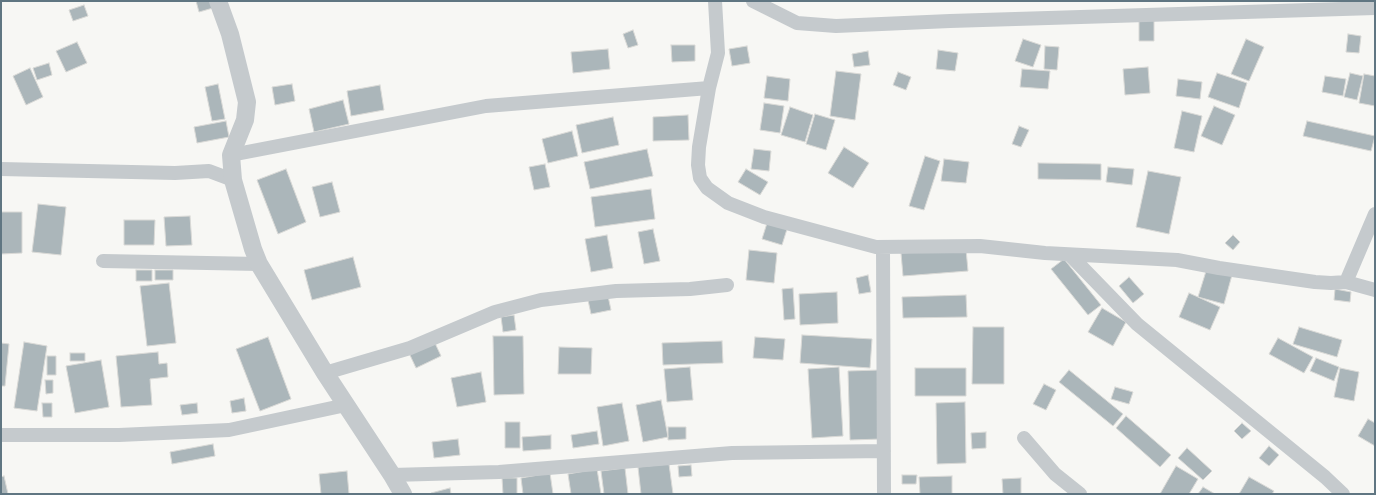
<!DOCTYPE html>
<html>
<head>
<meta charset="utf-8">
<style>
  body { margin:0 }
  #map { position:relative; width:1376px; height:495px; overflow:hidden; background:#f7f7f4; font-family:"Alegreya Sans",sans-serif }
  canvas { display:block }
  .frame { position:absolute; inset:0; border:2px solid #607682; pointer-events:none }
</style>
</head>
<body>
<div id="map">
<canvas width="1376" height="495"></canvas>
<div class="frame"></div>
</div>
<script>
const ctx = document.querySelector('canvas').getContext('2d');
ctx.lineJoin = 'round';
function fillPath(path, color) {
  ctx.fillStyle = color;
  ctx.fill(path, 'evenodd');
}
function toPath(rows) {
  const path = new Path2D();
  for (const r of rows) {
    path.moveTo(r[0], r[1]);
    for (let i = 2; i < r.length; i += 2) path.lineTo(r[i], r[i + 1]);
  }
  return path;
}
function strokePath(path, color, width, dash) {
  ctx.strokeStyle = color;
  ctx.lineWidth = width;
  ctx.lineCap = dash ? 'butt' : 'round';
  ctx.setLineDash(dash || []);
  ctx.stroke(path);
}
const building = toPath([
  [196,1,210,1,213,8,199,12,196,1],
  [84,5,88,16,73,21,69,10,84,5],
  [1139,19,1154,19,1154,41,1139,41,1139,19],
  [633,30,638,45,628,48,623,34,633,30],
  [1348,34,1361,36,1359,53,1346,52,1348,34],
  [1023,39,1041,45,1033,67,1015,61,1023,39],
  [1246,39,1264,47,1249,81,1231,74,1246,39],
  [77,42,87,63,66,72,56,51,77,42],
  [671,45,695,45,695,61,672,62,671,45],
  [747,46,750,63,732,66,729,49,747,46],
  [1045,46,1059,47,1057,70,1044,69,1045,46],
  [608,49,610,69,573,73,571,52,608,49],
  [938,50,958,53,955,71,936,69,938,50],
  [868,51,870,65,854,67,852,54,868,51],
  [49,63,52,75,37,80,33,68,49,63],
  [1148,67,1150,93,1125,95,1123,69,1148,67],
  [30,68,43,97,26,105,13,76,30,68],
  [1022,69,1050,71,1048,89,1020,87,1022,69],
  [836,71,861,74,855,120,830,116,836,71],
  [898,72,911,77,906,90,893,85,898,72],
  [1217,73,1247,83,1239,108,1208,97,1217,73],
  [1350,73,1363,76,1357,100,1344,97,1350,73],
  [1364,74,1375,76,1375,106,1359,103,1364,74],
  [767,76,790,79,788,101,764,98,767,76],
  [1325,76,1346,79,1343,96,1322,92,1325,76],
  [1178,79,1202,82,1200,99,1176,96,1178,79],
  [218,84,225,119,212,121,205,87,218,84],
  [292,84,295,101,275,105,272,87,292,84],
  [380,85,384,110,351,116,347,91,380,85],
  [343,100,349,124,314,132,309,109,343,100],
  [764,103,784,106,780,133,760,130,764,103],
  [1214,106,1235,115,1222,145,1201,136,1214,106],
  [790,107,813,115,805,142,781,135,790,107],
  [1182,111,1202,116,1194,152,1174,148,1182,111],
  [815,114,835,120,826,150,806,144,815,114],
  [688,115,689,140,653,141,653,117,688,115],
  [613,117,619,145,582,153,576,125,613,117],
  [226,121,229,137,197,143,194,127,226,121],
  [1307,121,1375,136,1371,151,1303,136,1307,121],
  [1019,126,1029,130,1021,147,1012,144,1019,126],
  [572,131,578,156,548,163,542,139,572,131],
  [844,147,869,163,853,188,828,173,844,147],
  [647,149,653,176,590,189,584,162,647,149],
  [754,149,771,151,769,171,751,169,754,149],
  [925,156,940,161,924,210,909,206,925,156],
  [944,159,969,162,966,183,941,181,944,159],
  [1038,163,1101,164,1101,180,1038,179,1038,163],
  [545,164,550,187,534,190,529,167,545,164],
  [1108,167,1134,169,1132,185,1106,182,1108,167],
  [286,169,306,222,278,234,257,180,286,169],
  [746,169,768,182,760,195,738,182,746,169],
  [1148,171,1181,177,1169,234,1136,227,1148,171],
  [332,182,340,212,320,217,312,187,332,182],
  [651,189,655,219,595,227,591,197,651,189],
  [38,204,66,207,61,255,32,252,38,204],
  [1,212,22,212,22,253,1,254,1,212],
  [190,216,192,245,166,246,164,217,190,216],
  [124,220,155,220,154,245,124,245,124,220],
  [768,220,788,226,782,245,762,239,768,220],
  [653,229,660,261,644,264,638,232,653,229],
  [607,235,613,268,591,272,585,239,607,235],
  [1233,235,1240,242,1233,250,1225,243,1233,235],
  [966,249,968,271,903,276,901,253,966,249],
  [749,250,777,253,774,283,746,280,749,250],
  [353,257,361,287,312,300,304,270,353,257],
  [1064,259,1101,305,1088,315,1051,269,1064,259],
  [1207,268,1232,275,1224,304,1198,297,1207,268],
  [136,270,152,270,152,281,136,281,136,270],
  [155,270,173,270,173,280,155,280,155,270],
  [868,275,871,292,859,294,856,278,868,275],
  [1129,277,1144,294,1133,303,1119,286,1129,277],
  [169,283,176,343,147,346,140,286,169,283],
  [793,288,795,319,784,320,782,289,793,288],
  [1335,289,1351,292,1350,302,1334,300,1335,289],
  [837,292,838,323,800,325,799,294,837,292],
  [1189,293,1220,307,1210,330,1179,317,1189,293],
  [966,295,967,317,903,318,902,297,966,295],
  [608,296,611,310,591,314,588,300,608,296],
  [1102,308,1126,322,1113,346,1088,332,1102,308],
  [514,315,516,330,503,332,501,317,514,315],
  [973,327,1004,327,1004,384,972,384,973,327],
  [1299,327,1342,340,1337,357,1293,344,1299,327],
  [802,335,872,339,870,368,800,363,802,335],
  [493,336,523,336,524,394,494,395,493,336],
  [268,337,291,399,260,411,236,349,268,337],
  [755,337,785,339,783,360,753,358,755,337],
  [1278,338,1313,357,1304,373,1269,354,1278,338],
  [434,341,441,356,416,368,409,353,434,341],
  [722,341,723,363,663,365,662,343,722,341],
  [24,342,47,346,37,411,14,408,24,342],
  [1,343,9,344,5,386,1,386,1,343],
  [559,347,592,348,591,374,558,374,559,347],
  [158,352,159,364,167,363,168,377,150,379,152,405,121,407,116,356,158,352],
  [70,353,85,353,85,361,70,361,70,353],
  [47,356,56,356,56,375,47,375,47,356],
  [1316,358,1339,367,1334,381,1310,371,1316,358],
  [101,360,109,407,75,413,66,366,101,360],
  [690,367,693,400,667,402,664,369,690,367],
  [839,367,843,436,812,438,808,369,839,367],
  [915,368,966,368,966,396,915,396,915,368],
  [1340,368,1359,372,1354,401,1334,397,1340,368],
  [879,370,881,439,850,440,848,371,879,370],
  [1069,370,1123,414,1113,426,1059,382,1069,370],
  [481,372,486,402,457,407,451,378,481,372],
  [45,380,53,380,53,393,46,394,45,380],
  [1044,384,1056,390,1046,410,1033,404,1044,384],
  [1115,387,1133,392,1129,404,1111,399,1115,387],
  [244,398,246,411,232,413,230,401,244,398],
  [661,400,668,437,643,442,636,405,661,400],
  [965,402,966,463,937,464,936,403,965,402],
  [42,403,52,403,52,417,43,417,42,403],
  [197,403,198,413,182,415,180,405,197,403],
  [622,403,629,441,603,446,597,407,622,403],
  [1126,416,1171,455,1160,467,1116,428,1126,416],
  [1368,419,1375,423,1375,446,1358,436,1368,419],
  [505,422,520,422,520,448,505,448,505,422],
  [1242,423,1251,431,1242,439,1234,431,1242,423],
  [668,427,686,427,686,439,668,440,668,427],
  [597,431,599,444,573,448,571,435,597,431],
  [986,432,986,448,972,449,971,433,986,432],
  [551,435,551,449,523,451,522,437,551,435],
  [458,439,460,455,434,458,432,442,458,439],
  [213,444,215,456,172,464,170,452,213,444],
  [1269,446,1279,455,1269,466,1259,458,1269,446],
  [1187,448,1212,471,1203,480,1178,458,1187,448],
  [669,464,673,494,641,494,638,467,669,464],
  [691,465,692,476,679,477,678,466,691,465],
  [1176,466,1198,479,1189,494,1160,494,1176,466],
  [625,468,628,494,604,494,601,471,625,468],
  [597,469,601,494,571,494,568,474,597,469],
  [347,471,349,494,321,494,319,474,347,471],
  [550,473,553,494,523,494,521,478,550,473],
  [902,475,917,475,916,484,902,484,902,475],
  [4,476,8,494,1,494,1,477,4,476],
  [952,476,952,494,920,494,919,477,952,476],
  [1249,477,1274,491,1272,494,1239,494,1249,477],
  [502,478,517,478,517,494,503,494,502,478],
  [1021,478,1021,494,1003,494,1002,479,1021,478],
  [1203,487,1215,494,1198,494,1203,487],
  [450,488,451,494,431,494,431,493,450,488]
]);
fillPath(building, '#abb6ba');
strokePath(building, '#d9d9d6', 1);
strokePath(toPath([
  [715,1,718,53,709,88,699,147,698,165,700,178,707,188,728,203,764,217,876,247,980,246,1045,253,1177,260,1219,268,1315,282,1331,283,1346,282,1375,290],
  [753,1,797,23,836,26,950,21,1375,8],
  [231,155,486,106,709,88],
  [1,169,175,173,209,171,233,180],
  [883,247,884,494],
  [1070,255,1137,324,1325,477,1343,494],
  [103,261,259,264],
  [1346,282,1375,214],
  [325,373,410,348,495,312,541,300,616,291,690,289,727,285],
  [1,435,119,435,229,430,346,405],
  [1024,438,1055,474,1080,494],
  [392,475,499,472,732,453,884,451]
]), '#c5cacd', 14);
strokePath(toPath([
  [218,1,230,34,247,102,245,120,231,155,233,180,253,249,259,264,325,373,392,475,403,494]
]), '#c5cacd', 18);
</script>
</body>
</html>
